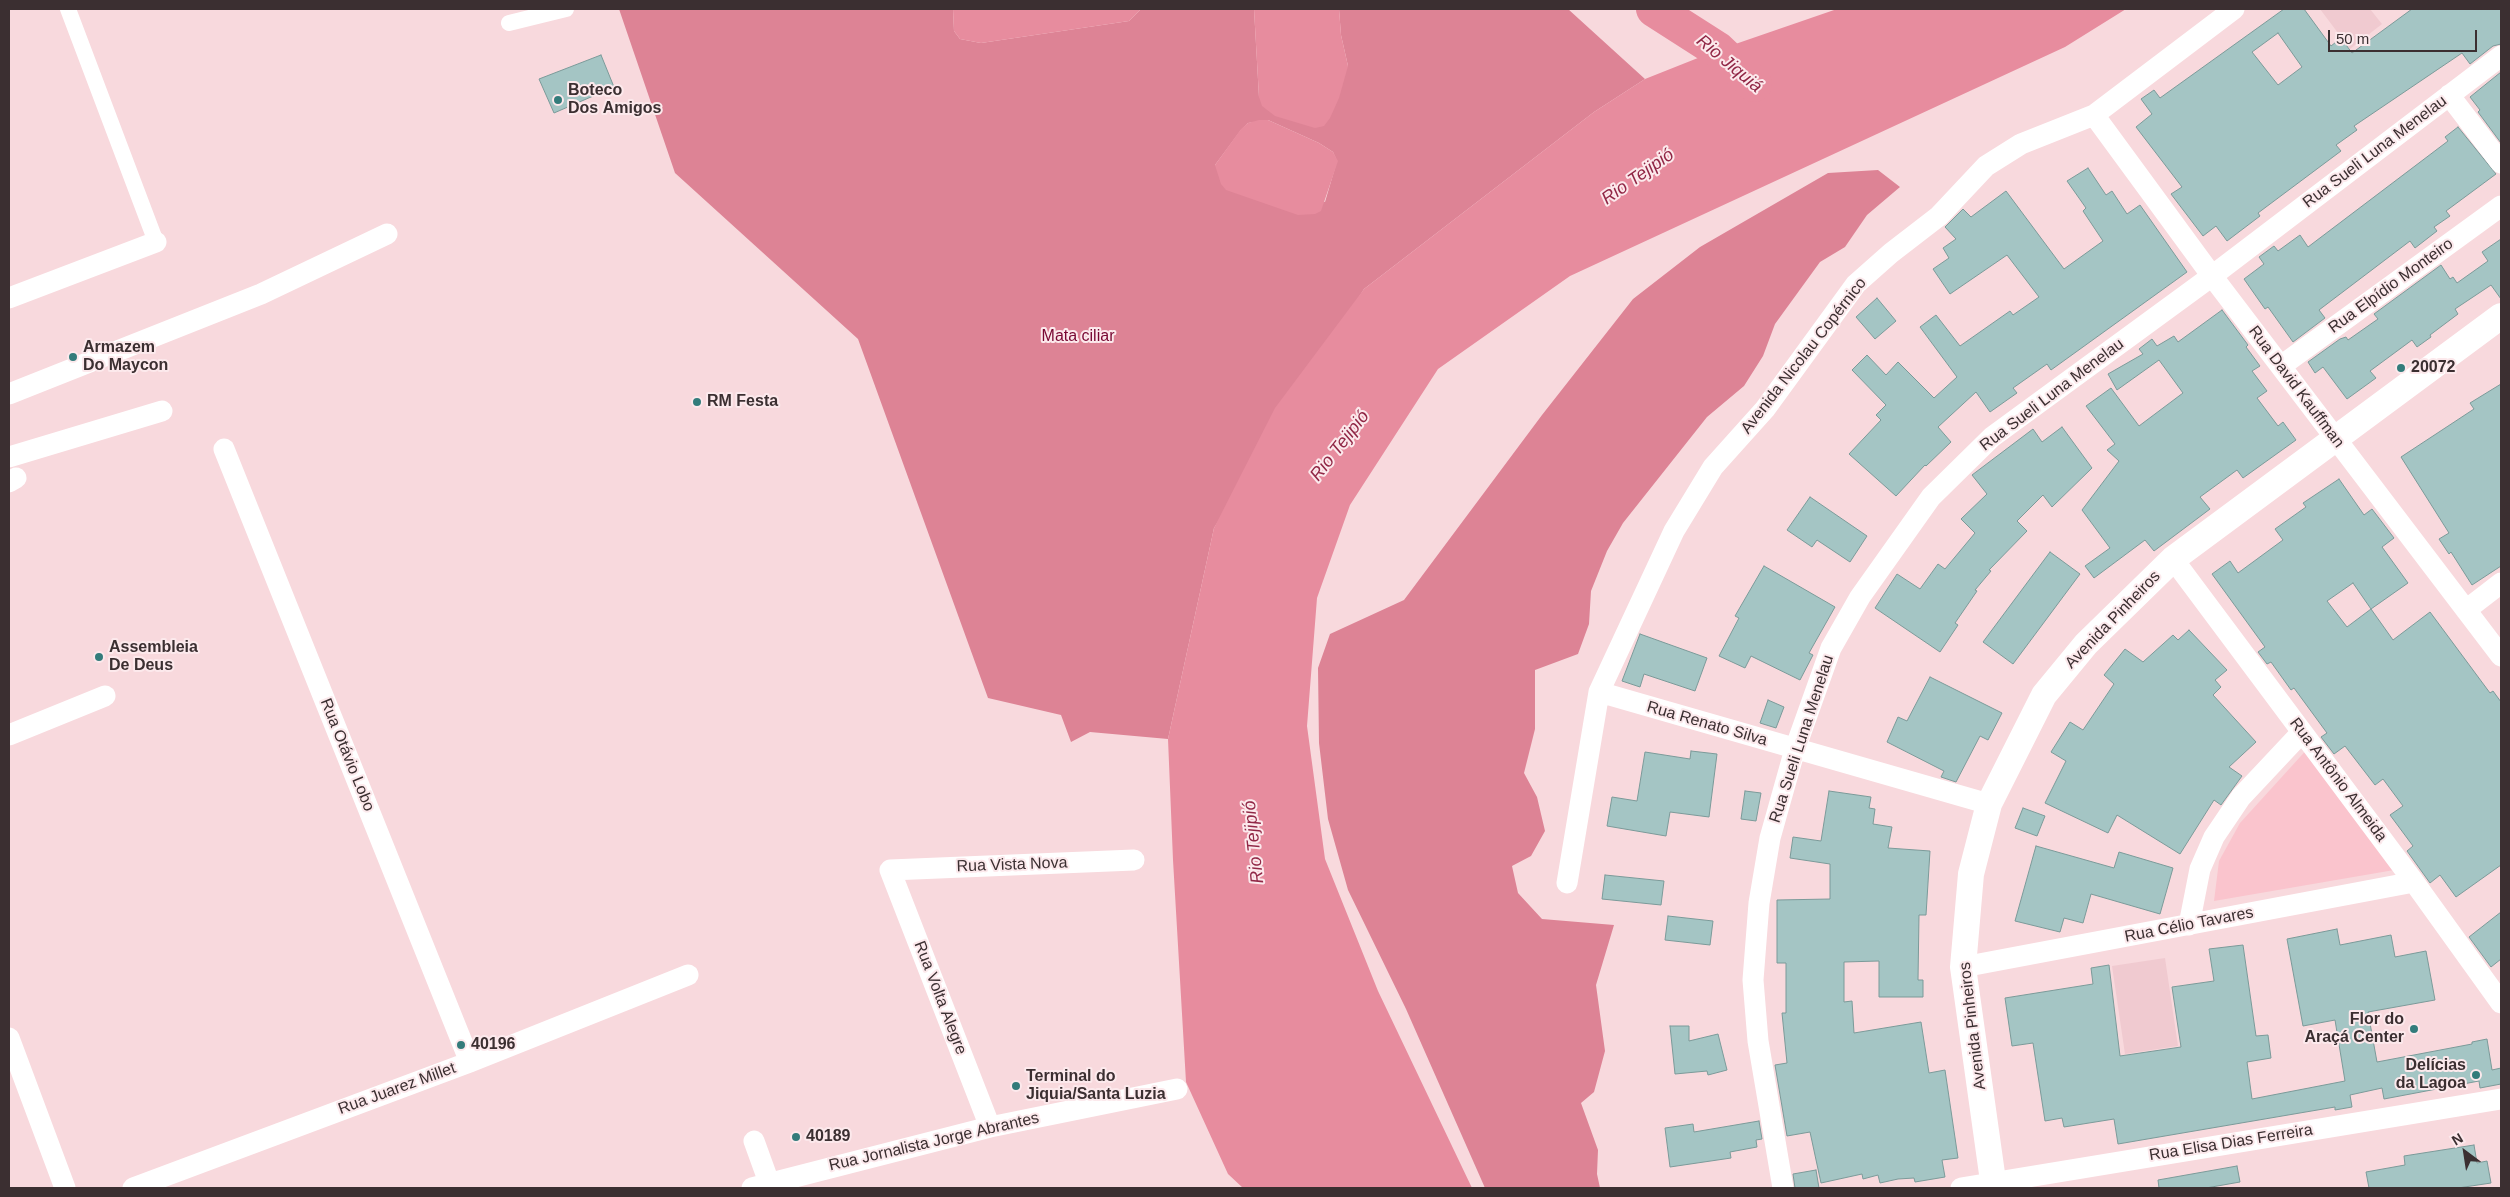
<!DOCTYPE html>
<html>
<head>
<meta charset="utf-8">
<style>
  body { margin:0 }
  #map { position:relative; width:2510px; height:1197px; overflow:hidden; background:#f8d9dd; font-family:Arial,sans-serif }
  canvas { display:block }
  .frame { position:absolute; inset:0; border:10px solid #3b2f31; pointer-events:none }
  .north { position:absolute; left:2440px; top:1127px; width:50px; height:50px; -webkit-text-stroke:4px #fce9ec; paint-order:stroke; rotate:329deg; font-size:14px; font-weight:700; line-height:20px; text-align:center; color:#3b2f31 }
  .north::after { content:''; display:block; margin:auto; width:18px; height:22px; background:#3b2f31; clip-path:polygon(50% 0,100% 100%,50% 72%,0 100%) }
  .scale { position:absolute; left:2328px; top:30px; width:149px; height:22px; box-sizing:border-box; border:2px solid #3b2f31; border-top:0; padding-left:6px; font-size:15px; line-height:18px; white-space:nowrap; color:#3b2f31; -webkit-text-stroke:4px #fce9ec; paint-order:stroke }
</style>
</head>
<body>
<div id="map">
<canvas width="2510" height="1197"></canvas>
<div class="frame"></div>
<div class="north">N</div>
<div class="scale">50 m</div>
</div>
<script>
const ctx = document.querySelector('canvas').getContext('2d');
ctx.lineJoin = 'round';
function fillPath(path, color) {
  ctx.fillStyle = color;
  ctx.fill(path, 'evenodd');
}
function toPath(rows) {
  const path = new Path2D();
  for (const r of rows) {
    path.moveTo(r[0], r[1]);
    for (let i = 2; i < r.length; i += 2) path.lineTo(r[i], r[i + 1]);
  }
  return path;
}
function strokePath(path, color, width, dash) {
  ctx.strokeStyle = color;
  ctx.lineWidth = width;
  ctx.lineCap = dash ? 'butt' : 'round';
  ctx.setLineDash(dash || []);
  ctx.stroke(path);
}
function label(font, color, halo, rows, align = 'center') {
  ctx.font = font + ' Arial,sans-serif';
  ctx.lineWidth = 4;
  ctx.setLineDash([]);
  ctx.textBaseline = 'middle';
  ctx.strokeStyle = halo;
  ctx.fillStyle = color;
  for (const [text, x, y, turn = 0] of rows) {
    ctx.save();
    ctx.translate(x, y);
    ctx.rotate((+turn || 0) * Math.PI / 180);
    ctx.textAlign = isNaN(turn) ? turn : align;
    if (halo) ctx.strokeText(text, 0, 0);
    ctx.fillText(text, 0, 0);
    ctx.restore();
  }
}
fillPath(toPath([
  [2320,9,2370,9,2382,24,2350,49],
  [2165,958,2178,1046,2125,1054,2112,966]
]), '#f0cad0');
fillPath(toPath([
  [2310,746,2400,869,2214,901,2219,861,2240,823]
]), '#fac4cd');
fillPath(toPath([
  [619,9,953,9,954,31,960,39,981,43,1129,21,1141,9,1254,9,1259,97,1348,66,1341,35,1339,9,1568,9,1645,79,1594,112,1364,289,1214,528,1168,739,1090,732,1071,742,1061,715,988,698,858,339,675,173],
  [1268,120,1319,143,1333,152,1337,161,1325,202,1215,165,1241,130,1248,123],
  [1878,170,1900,187,1867,215,1845,247,1820,262,1775,324,1763,356,1744,386,1707,417,1623,523,1607,551,1591,591,1589,624,1578,654,1535,670,1535,729,1524,773,1537,797,1545,831,1531,856,1512,866,1518,893,1542,919,1614,925,1596,985,1605,1051,1594,1092,1581,1103,1598,1150,1597,1174,1600,1188,1485,1188,1406,1009,1348,890,1328,819,1319,743,1318,668,1330,634,1404,600,1542,415,1633,299,1700,247,1828,173]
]), '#dd8395');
fillPath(toPath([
  [953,9,1141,9,1129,21,981,43,960,39,954,31],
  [1254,9,1339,9,1341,35,1348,66,1339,98,1330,118,1324,126,1315,128,1275,116,1262,106,1259,97],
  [1837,9,2126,9,2065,47,1570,276,1438,369,1350,505,1317,598,1307,726,1325,859,1378,991,1472,1188,1243,1188,1228,1174,1186,1082,1173,860,1168,739,1214,528,1275,408,1364,289,1594,112,1645,79,1718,50],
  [1259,120,1268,120,1319,143,1333,152,1338,161,1321,211,1315,214,1298,215,1226,190,1221,184,1215,165,1241,129,1248,123]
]), '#e78c9e');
strokePath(toPath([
  [1654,9,1718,50,1754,84]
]), '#e78c9e', 36);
const building = toPath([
  [2284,9,2304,9,2331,46,2341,38,2352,53,2412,9,2501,9,2501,44,2493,46,2470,64,2462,53,2354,126,2357,130,2336,145,2341,151,2258,213,2260,216,2227,241,2216,226,2203,236,2171,194,2182,187,2136,127,2152,114,2141,99,2154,90,2160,98,2284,9],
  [2278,33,2302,67,2278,85,2252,52,2278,33],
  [601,55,614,87,554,113,539,79,601,55],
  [2501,72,2501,143,2478,112,2480,110,2470,97,2501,72],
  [2458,127,2496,174,2446,211,2450,216,2434,227,2437,231,2415,248,2410,241,2319,310,2325,318,2293,342,2268,307,2265,309,2244,279,2264,264,2259,257,2274,246,2278,251,2300,235,2308,247,2448,141,2445,137,2458,127],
  [2088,168,2106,195,2112,191,2127,214,2140,205,2187,272,2051,370,2047,364,2013,388,2017,393,1990,412,1976,392,1938,427,1951,442,1926,466,1925,465,1896,496,1849,454,1881,420,1876,415,1886,405,1852,370,1867,355,1886,375,1898,362,1934,398,1957,377,1920,327,1936,315,1960,346,2010,311,2013,315,2039,297,2007,255,1950,294,1933,269,1949,258,1943,248,1956,239,1945,227,1963,209,1971,217,2006,191,2064,269,2103,241,2083,211,2086,208,2067,181,2088,168],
  [2501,239,2501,299,2491,285,2455,309,2458,314,2430,335,2431,337,2417,347,2412,340,2370,371,2376,378,2347,399,2323,367,2315,373,2308,362,2340,339,2346,337,2348,340,2378,319,2374,314,2441,265,2450,279,2453,277,2457,283,2488,261,2482,252,2501,239],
  [1877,298,1896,321,1875,339,1856,317,1877,298],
  [2222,310,2248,345,2246,347,2260,366,2252,371,2267,391,2257,398,2278,426,2283,422,2296,440,2243,478,2237,470,2200,497,2210,509,2154,551,2145,540,2094,578,2085,566,2110,548,2082,510,2119,461,2107,450,2115,444,2086,406,2111,388,2139,426,2183,393,2159,360,2117,390,2108,374,2143,354,2139,349,2152,339,2157,346,2174,336,2178,342,2222,310],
  [2501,384,2501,566,2472,585,2451,552,2449,554,2439,539,2449,533,2401,457,2474,409,2470,403,2501,384],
  [2062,427,2092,468,2052,507,2043,495,2017,521,2027,531,1989,570,1991,571,1975,590,1977,591,1955,623,1958,625,1940,652,1875,608,1897,574,1920,589,1938,564,1945,569,1975,533,1961,519,1987,494,1972,475,2033,429,2042,442,2062,427],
  [2339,479,2364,515,2372,509,2394,538,2382,547,2408,583,2371,609,2393,640,2430,612,2490,693,2493,691,2501,702,2501,865,2456,897,2440,875,2430,883,2407,851,2413,846,2390,815,2403,806,2383,779,2375,785,2345,746,2334,754,2321,737,2327,733,2294,688,2291,690,2271,662,2267,664,2258,652,2265,647,2212,574,2230,561,2238,573,2283,540,2275,529,2306,507,2303,503,2339,479],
  [2353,583,2371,609,2347,627,2327,601,2353,583],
  [1810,497,1867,536,1850,562,1817,540,1812,547,1787,530,1810,497],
  [2050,552,2080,574,2013,664,1983,642,2050,552],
  [1764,566,1835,607,1809,653,1813,655,1800,680,1751,656,1745,668,1719,656,1739,618,1735,616,1764,566],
  [2189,630,2227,670,2215,680,2221,687,2213,695,2256,742,2229,767,2242,776,2221,805,2214,800,2180,854,2117,815,2108,833,2045,803,2066,761,2051,752,2070,722,2083,730,2114,684,2104,675,2125,649,2143,662,2173,635,2178,640,2189,630],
  [1640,634,1707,658,1695,691,1644,674,1640,687,1622,681,1640,634],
  [1930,677,2002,713,1988,740,1980,736,1956,782,1941,777,1944,771,1887,742,1898,717,1907,721,1930,677],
  [1768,700,1784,707,1776,728,1760,723,1768,700],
  [1691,751,1717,754,1709,817,1670,812,1666,836,1607,826,1612,797,1637,801,1645,752,1690,759,1691,751],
  [1745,791,1761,793,1756,821,1741,819,1745,791],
  [1829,791,1871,797,1869,808,1875,809,1873,824,1892,827,1888,848,1930,851,1926,915,1919,915,1918,980,1923,980,1923,997,1879,997,1879,961,1844,962,1844,1002,1852,1001,1854,1033,1921,1022,1929,1073,1945,1070,1958,1158,1942,1160,1945,1177,1915,1182,1914,1178,1898,1179,1880,1183,1878,1175,1863,1179,1862,1174,1821,1183,1810,1132,1787,1136,1775,1065,1787,1063,1782,1013,1786,1013,1786,963,1777,963,1777,900,1830,899,1830,864,1790,858,1793,837,1821,841,1829,791],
  [2023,808,2045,816,2037,836,2015,828,2023,808],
  [2036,846,2114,868,2119,852,2173,868,2160,914,2091,894,2083,923,2064,918,2060,932,2015,921,2036,846],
  [1605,875,1664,881,1661,905,1602,899,1605,875],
  [2501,912,2501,959,2491,967,2469,937,2501,912],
  [1668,916,1713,921,1710,945,1665,940,1668,916],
  [2337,929,2340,945,2391,935,2395,957,2426,951,2435,1000,2368,1012,2377,1062,2472,1044,2472,1042,2487,1039,2492,1070,2501,1068,2501,1084,2480,1088,2479,1081,2384,1099,2382,1088,2350,1095,2352,1107,2335,1110,2335,1107,2118,1144,2114,1119,2064,1127,2062,1118,2045,1121,2033,1043,2012,1046,2005,998,2093,984,2091,968,2109,965,2120,1056,2181,1047,2172,987,2214,981,2209,949,2243,945,2256,1036,2268,1035,2271,1058,2247,1062,2252,1099,2345,1081,2335,1020,2303,1026,2287,939,2337,929],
  [1670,1026,1689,1026,1689,1041,1718,1034,1727,1070,1708,1075,1707,1071,1675,1074,1670,1026],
  [1759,1121,1762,1139,1756,1140,1757,1147,1730,1152,1731,1158,1670,1167,1665,1128,1693,1124,1694,1132,1759,1121],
  [2474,1145,2477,1163,2487,1161,2491,1183,2458,1188,2369,1188,2366,1172,2405,1165,2404,1156,2474,1145],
  [2237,1166,2240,1182,2206,1188,2159,1188,2158,1180,2237,1166],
  [1816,1170,1819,1188,1795,1188,1793,1174,1816,1170]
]);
fillPath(building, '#a4c5c4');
strokePath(building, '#7b9a99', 1);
strokePath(toPath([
  [68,9,156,242],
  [509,23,566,9]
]), '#fff', 16);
strokePath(toPath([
  [2449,95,2501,163],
  [2094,115,2212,276,2501,656],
  [9,298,156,242],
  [2281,366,2501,206],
  [9,394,261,294,387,234],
  [224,449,470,1062],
  [9,457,162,411],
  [9,482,16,478],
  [2173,559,2414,882,2501,1003],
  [2466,610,2501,583],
  [1599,692,1989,804],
  [9,735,105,696],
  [1567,883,1599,692,1674,531,1713,467,1765,409,1856,284,1891,253,1939,216,1986,166,2021,144,2094,115,2234,9],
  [2189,925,2200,869,2214,837,2241,797,2302,732],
  [1963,967,2414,882],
  [9,1038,65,1188],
  [990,1127,890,870,1134,860],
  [754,1141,771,1188],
  [133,1188,470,1062,688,975],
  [752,1188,990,1127,1177,1089],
  [1783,1188,1758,1041,1753,980,1759,903,1770,838,1795,749,1831,648,1860,597,1931,497,1992,437,2212,276,2501,56],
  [1961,1188,2501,1099]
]), '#fff', 21);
strokePath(toPath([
  [1994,1188,1963,967,1971,874,1989,804,2044,695,2086,644,2173,559,2501,316]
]), '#fff', 26);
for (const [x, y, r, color] of [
  [558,100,5,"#337c7b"],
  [73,357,5,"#337c7b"],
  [2401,368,5,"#337c7b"],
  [697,402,5,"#337c7b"],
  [99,657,5,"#337c7b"],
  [2414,1029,5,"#337c7b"],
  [461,1045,5,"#337c7b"],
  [2476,1075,5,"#337c7b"],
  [1016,1086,5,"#337c7b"],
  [796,1137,5,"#337c7b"]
]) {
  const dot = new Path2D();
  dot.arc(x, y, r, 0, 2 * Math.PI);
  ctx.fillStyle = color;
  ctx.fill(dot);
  strokePath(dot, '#fce9ec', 2);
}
label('bold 16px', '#3b2f31', '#fce9ec', [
  ["Boteco",568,91],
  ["Dos Amigos",568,109],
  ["Armazem",83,348],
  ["Do Maycon",83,366],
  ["20072",2411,368],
  ["RM Festa",707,402],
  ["Assembleia",109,648],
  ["De Deus",109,666],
  ["Flor do",2404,1020,"right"],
  ["Araçá Center",2404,1038,"right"],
  ["40196",471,1045],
  ["Delícias",2466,1066,"right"],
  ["da Lagoa",2466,1084,"right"],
  ["Terminal do",1026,1077],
  ["Jiquia/Santa Luzia",1026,1095],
  ["40189",806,1137]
], 'left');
label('16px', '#3b2f31', '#fce9ec', [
  ["Rua Sueli Luna Menelau",2375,152,-37],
  ["Rua Elpídio Monteiro",2391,286,-36],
  ["Avenida Nicolau Copérnico",1804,356,-52],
  ["Rua David Kauffman",2296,387,53],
  ["Rua Sueli Luna Menelau",2052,395,-37],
  ["Avenida Pinheiros",2113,620,-46],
  ["Rua Renato Silva",1707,724,16],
  ["Rua Sueli Luna Menelau",1802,739,-72],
  ["Rua Otávio Lobo",347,755,68],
  ["Rua Antônio Almeida",2338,780,53],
  ["Rua Vista Nova",1012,865,-2],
  ["Rua Célio Tavares",2189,925,-11],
  ["Rua Volta Alegre",940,998,69],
  ["Avenida Pinheiros",1973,1026,-97],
  ["Rua Juarez Millet",397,1089,-20],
  ["Rua Jornalista Jorge Abrantes",934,1142,-13],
  ["Rua Elisa Dias Ferreira",2231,1143,-9]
]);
label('16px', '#780732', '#fce9ec', [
  ["Mata ciliar",1078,337]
]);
label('italic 18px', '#912746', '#fce9ec', [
  ["Rio Jiquiá",1729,64,40],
  ["Rio Tejipió",1638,177,-35],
  ["Rio Tejipió",1340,446,-52],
  ["Rio Tejipió",1254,842,-96]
]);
</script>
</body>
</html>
